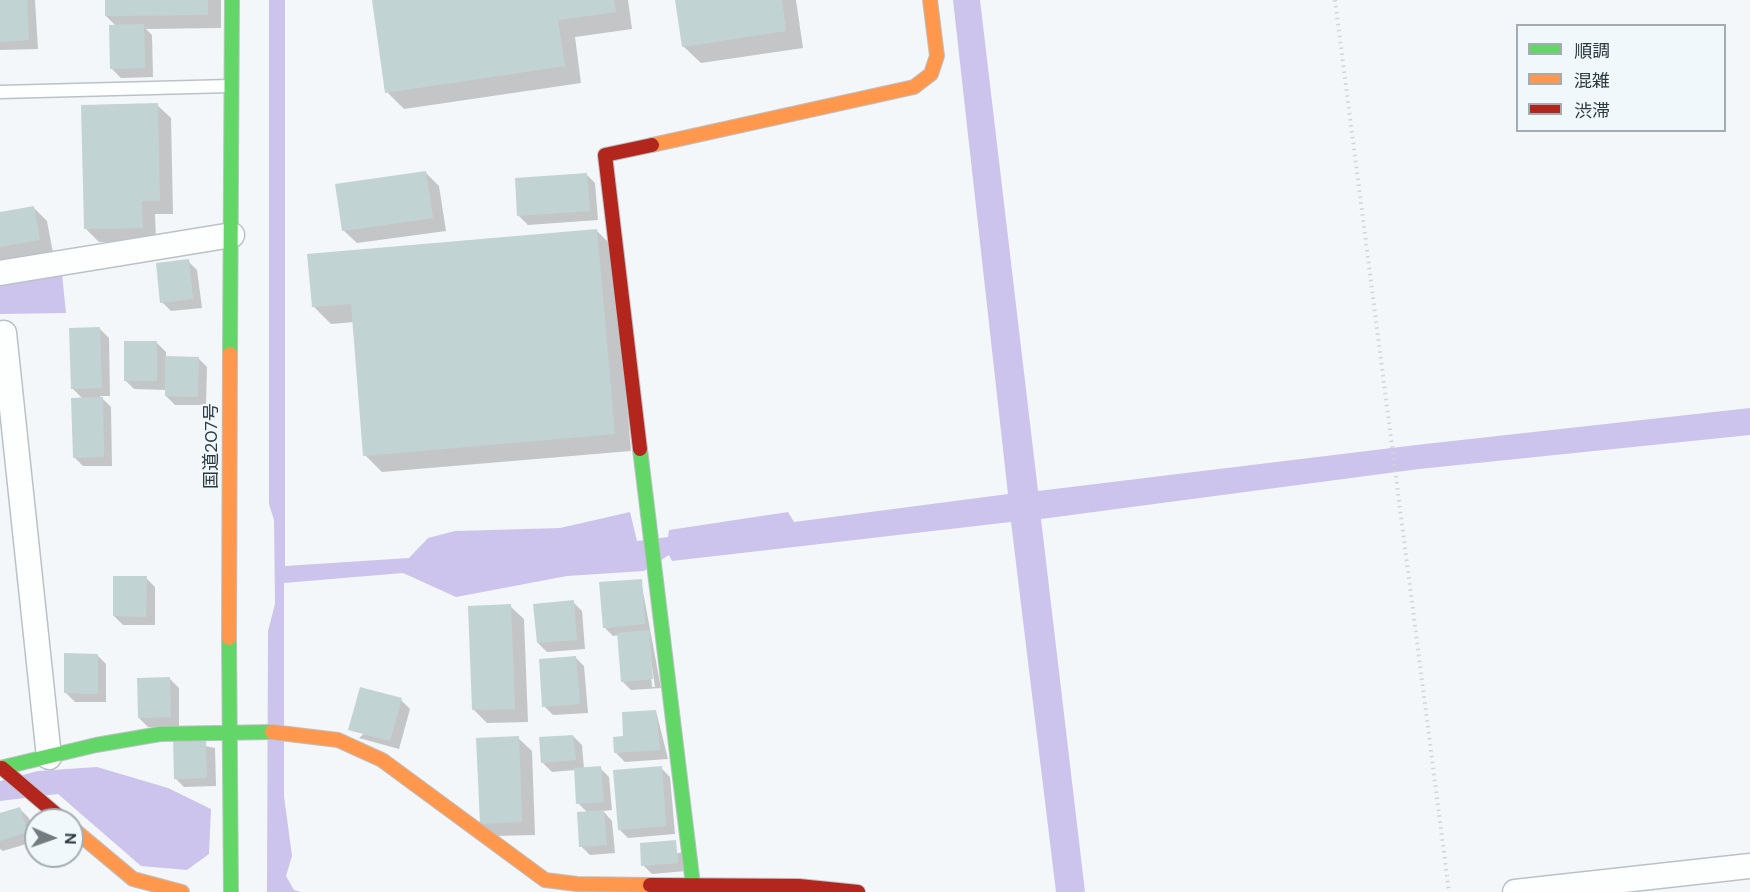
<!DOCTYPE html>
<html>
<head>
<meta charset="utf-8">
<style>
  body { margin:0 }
  #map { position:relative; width:1750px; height:892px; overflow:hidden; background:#f4f7f9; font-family:"DM Sans","Noto Sans JP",sans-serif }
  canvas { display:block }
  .legend { position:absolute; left:1516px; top:24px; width:210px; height:108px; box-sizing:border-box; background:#f1f8fc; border:2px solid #a3acb1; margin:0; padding:8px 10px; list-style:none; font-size:18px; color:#2d3b41 }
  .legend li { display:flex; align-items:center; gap:12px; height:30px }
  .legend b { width:30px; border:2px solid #a3acb1 }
  .north { position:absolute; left:24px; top:808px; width:60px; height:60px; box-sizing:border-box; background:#f1f8fc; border:2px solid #a3acb1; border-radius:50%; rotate:92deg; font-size:16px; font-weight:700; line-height:24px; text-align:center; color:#2d3b41 }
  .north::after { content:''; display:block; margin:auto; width:21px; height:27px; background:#737d81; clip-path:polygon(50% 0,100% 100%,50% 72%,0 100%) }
</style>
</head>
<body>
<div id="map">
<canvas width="1750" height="892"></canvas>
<ul class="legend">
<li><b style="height:8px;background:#63d668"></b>順調</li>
<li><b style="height:8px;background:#ff974d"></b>混雑</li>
<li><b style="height:8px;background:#b3261e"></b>渋滞</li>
</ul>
<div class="north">N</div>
</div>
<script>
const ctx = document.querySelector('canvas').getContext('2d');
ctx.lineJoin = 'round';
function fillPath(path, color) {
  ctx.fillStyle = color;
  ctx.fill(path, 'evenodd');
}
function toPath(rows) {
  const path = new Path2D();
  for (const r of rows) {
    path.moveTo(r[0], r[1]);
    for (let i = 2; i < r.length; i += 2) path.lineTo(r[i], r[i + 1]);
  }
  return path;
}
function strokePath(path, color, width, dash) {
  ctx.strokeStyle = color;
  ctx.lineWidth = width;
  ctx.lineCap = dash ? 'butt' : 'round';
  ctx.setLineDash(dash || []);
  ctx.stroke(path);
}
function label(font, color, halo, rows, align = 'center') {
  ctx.font = font + ' "DM Sans","Noto Sans JP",sans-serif';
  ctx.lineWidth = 4.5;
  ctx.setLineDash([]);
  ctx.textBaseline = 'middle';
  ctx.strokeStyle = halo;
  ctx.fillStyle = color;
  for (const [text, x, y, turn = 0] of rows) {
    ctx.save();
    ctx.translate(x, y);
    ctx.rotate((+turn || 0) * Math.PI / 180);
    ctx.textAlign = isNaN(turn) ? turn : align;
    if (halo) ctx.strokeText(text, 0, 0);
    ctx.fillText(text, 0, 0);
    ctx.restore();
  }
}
fillPath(toPath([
  [269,0,285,0,285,566,409,558,428,538,455,531,560,528,630,512,637,541,668,537,669,530,788,512,794,522,1008,494,953,0,980,0,1038,491,1416,445,1750,408,1750,435,1419,469,1041,519,1085,892,1056,892,1011,522,672,561,669,555,644,571,567,576,456,597,403,573,284,583,284,796,292,856,286,876,294,890,301,892,267,892,268,631,275,604,274,520,269,504],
  [62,274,66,313,0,314,0,283],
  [97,767,168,788,211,809,209,854,187,870,141,866,58,794,0,801,0,781,38,771]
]), '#ccc4ec');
fillPath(toPath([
  [0,0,35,0,38,49,0,50],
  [106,0,221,0,221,28,146,29,152,35,153,77,121,78,112,69,117,27,106,16],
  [373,0,628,0,632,29,575,37,581,83,404,109,387,92],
  [677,0,796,0,803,48,701,63,683,46],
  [157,105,171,118,173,214,155,214,156,241,99,242,86,229],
  [426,173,439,186,446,231,357,243,343,230],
  [586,174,595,183,598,220,528,225,519,216],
  [34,208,47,221,53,253,0,263,0,214],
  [597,231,614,248,631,451,382,472,365,455,354,322,331,324,313,306],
  [188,261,197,270,202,308,171,311,162,302],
  [100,329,109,338,110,396,100,396,111,407,112,466,83,466,74,457,83,399,72,388],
  [157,343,166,352,166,358,198,358,207,367,206,405,175,405,166,396,166,390,134,389,125,380],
  [146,578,155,587,155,625,123,625,114,616],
  [641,581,661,688,631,690,622,681,619,635,613,636,604,627],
  [648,639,655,687,652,687],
  [573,602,582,611,585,649,547,652,538,643],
  [510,606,524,619,528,722,487,723,473,709],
  [97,655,106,664,106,702,75,702,66,693],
  [575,657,584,666,588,713,553,715,544,706],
  [170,679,179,688,179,726,148,727,139,718],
  [401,700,410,709,399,749,359,738],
  [656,711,668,759,625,762,616,753,625,738],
  [573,736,582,745,584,769,600,768,609,777,612,810,603,811,612,821,615,853,590,855,581,846,588,813,578,803,575,770,552,772,543,763],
  [518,738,532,751,535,835,495,836,481,823],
  [175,740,215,748,216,786,184,787,175,778],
  [661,768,670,777,675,834,628,838,619,829],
  [20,809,29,818,36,841,3,851,0,849,0,815],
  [685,851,686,871,652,874,643,865]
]), '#0003');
fillPath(toPath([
  [0,0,27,0,29,40,0,42],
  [105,0,208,0,208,15,105,16],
  [372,0,614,0,616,12,558,20,565,66,385,93],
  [675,0,782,0,786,31,682,47],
  [144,24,145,68,110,69,109,25],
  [158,103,160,201,142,201,143,228,84,229,81,105],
  [426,171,433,218,342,231,335,184],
  [587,173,590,211,517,216,515,178],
  [34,206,40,240,0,247,0,212],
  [597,229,615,434,363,456,351,304,312,307,307,254],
  [189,259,193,299,160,303,156,263],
  [100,327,102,388,71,389,69,328],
  [124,341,157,341,157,381,124,381],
  [165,356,199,357,198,397,165,396],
  [103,397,104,457,73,458,71,398],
  [113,576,147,576,146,617,113,616],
  [642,579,645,624,603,628,599,582],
  [574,600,577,640,537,643,533,604],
  [511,604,515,709,472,710,468,606],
  [649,630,653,679,621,682,617,633],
  [64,653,98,654,98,694,64,693],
  [576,656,580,704,542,707,539,659],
  [170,677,171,717,138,718,137,678],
  [360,687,402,698,390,741,348,730],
  [656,710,660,750,614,753,613,737,623,736,622,712],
  [573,735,576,760,541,763,539,737],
  [519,736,522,822,480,824,476,738],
  [173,738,206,738,207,778,174,779],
  [601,766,604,802,576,804,574,768],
  [662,766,666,826,618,830,613,770],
  [20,807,28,832,0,841,0,813],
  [604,810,607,845,579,847,577,812],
  [676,840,678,863,641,866,640,843]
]), '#c2d3d4');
const lane = toPath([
  [0,92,230,86]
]);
const street = toPath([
  [0,273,232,235],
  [4,333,49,757],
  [1515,892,1750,866]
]);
const fast = toPath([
  [230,354,232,0],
  [640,449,693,885],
  [229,638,231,892],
  [0,768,96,745,160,734,272,732]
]);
const slow = toPath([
  [652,145,914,87,931,74,937,56,930,0],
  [229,638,230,354],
  [272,732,338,740,382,760,545,880,577,884,650,885],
  [72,828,133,879,182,892]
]);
const jam = toPath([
  [640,449,605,155,652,145],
  [2,768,63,820],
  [650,885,799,886,858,892]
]);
strokePath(lane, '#bbc2c6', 15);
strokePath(street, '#bbc2c6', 27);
strokePath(fast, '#bbc2c6', 16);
strokePath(slow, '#bbc2c6', 16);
strokePath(jam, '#bbc2c6', 16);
strokePath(toPath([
  [1335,0,1449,892]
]), '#d2d5d6', 4, [1.5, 4.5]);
strokePath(lane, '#fdfefe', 12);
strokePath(street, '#fdfefe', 24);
strokePath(fast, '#63d668', 14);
strokePath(slow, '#ff974d', 14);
strokePath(jam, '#b3261e', 14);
label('18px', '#2d3b41', '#f1f8fc', [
  ["国道207号",212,446,-90]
]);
</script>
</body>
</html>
